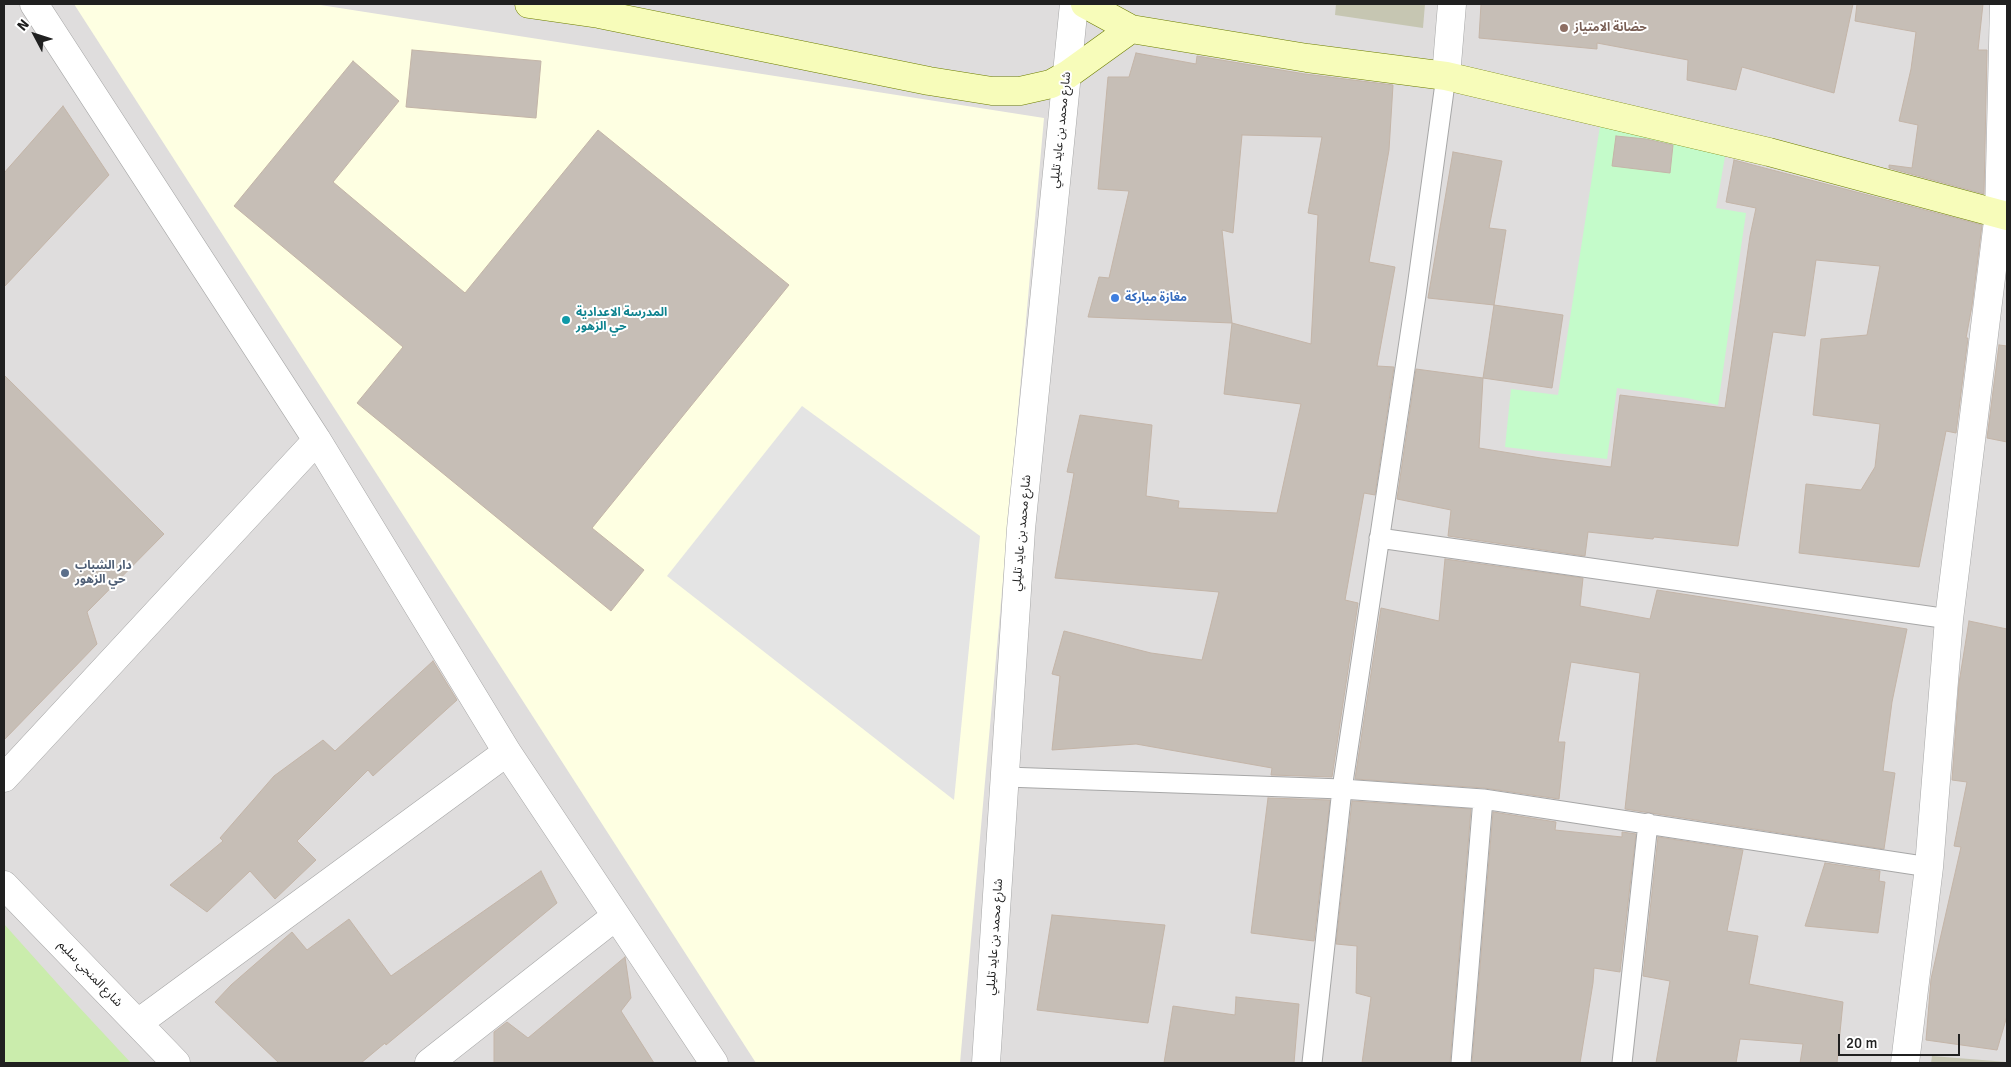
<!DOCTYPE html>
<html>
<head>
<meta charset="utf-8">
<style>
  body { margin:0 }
  #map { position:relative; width:2011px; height:1067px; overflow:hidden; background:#f1eee7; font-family:Signika,sans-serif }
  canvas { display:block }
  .frame { position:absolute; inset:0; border:5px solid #202020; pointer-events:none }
  .north { position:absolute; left:10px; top:10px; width:50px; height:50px; -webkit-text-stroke:4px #fff; paint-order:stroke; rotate:310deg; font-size:14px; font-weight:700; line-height:20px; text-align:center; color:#202020 }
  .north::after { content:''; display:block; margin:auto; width:18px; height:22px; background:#202020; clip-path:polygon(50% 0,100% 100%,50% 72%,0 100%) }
  .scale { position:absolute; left:1838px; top:1034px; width:122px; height:22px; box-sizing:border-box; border:2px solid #202020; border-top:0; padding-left:6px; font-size:15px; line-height:18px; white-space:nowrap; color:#202020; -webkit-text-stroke:4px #fff; paint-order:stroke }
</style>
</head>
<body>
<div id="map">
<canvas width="2011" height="1067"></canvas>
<div class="frame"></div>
<div class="north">N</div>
<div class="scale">20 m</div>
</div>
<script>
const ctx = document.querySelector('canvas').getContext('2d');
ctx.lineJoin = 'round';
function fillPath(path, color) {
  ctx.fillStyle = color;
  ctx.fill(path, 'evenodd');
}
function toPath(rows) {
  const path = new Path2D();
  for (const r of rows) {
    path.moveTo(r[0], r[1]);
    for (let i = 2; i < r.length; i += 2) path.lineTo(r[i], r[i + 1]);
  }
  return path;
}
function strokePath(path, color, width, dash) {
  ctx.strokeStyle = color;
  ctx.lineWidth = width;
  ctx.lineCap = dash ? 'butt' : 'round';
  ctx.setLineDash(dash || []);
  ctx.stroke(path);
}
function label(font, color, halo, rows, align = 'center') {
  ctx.font = font + ' Signika,"Noto Sans Arabic",sans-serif';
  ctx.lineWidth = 4;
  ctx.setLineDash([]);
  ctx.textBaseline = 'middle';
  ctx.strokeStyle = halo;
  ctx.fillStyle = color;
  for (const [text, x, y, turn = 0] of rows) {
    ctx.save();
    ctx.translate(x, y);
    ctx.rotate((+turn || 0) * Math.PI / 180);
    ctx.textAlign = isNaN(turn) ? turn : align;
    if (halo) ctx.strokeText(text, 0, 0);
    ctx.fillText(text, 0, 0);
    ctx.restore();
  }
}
fillPath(toPath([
  [4,4,2007,4,2007,1063,4,1063]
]), '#dfdddd');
fillPath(toPath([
  [74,4,314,4,1044,118,960,1063,756,1063]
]), '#feffe2');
fillPath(toPath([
  [1336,4,1425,4,1423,28,1335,15],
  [1932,1056,2007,1062,2007,1063,1931,1063]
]), '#c6c6b2');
fillPath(toPath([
  [4,924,65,992,131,1063,4,1063]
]), '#caecac');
fillPath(toPath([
  [1600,126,1726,151,1716,208,1746,213,1718,405,1687,398,1617,388,1607,459,1505,447,1511,389,1558,395]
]), '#c4fbca');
fillPath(toPath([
  [802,406,980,536,954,800,667,576]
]), '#e4e4e4');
const building = toPath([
  [1481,4,1853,4,1834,93,1742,67,1736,90,1687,80,1688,60,1597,43,1597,49,1479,38,1481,4],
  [1857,4,1983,4,1978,50,1987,50,1984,194,1889,168,1889,165,1912,168,1918,125,1899,121,1911,69,1916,32,1855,21,1857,4],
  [412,50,541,61,536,118,406,107,412,50],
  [1136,53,1196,64,1197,56,1305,74,1393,85,1389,150,1369,262,1395,267,1377,366,1394,367,1375,495,1364,493,1345,600,1358,603,1332,777,1271,775,1272,768,1136,744,1052,750,1060,676,1052,674,1064,631,1151,653,1202,660,1219,592,1055,578,1074,473,1067,472,1080,415,1152,425,1146,496,1179,501,1178,508,1277,513,1301,404,1224,394,1232,323,1088,317,1099,277,1109,278,1129,191,1098,189,1108,77,1129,77,1136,53],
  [1242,135,1322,137,1308,213,1318,215,1311,344,1232,323,1222,230,1233,233,1242,135],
  [353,61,399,101,333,182,465,293,598,130,789,285,592,528,644,570,611,611,357,403,403,347,234,206,353,61],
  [63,106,109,175,4,287,4,173,63,106],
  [1616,136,1646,139,1673,145,1670,173,1612,166,1616,136],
  [1453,152,1502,161,1489,228,1506,230,1494,305,1428,298,1453,152],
  [1734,160,1982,225,1972,306,1966,338,1968,338,1956,433,1946,431,1919,567,1799,553,1806,484,1861,490,1875,467,1880,424,1813,415,1821,339,1867,335,1880,266,1816,260,1805,336,1773,332,1738,546,1654,537,1653,539,1588,532,1585,556,1448,536,1451,510,1397,499,1416,369,1483,378,1479,448,1541,458,1611,467,1620,395,1725,408,1750,236,1756,208,1726,202,1734,160],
  [1494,305,1563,315,1552,388,1483,378,1494,305],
  [1999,345,2007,346,2007,442,1987,438,1999,345],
  [4,375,164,534,87,612,97,644,4,740,4,375],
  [1445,559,1583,578,1580,606,1650,619,1657,590,1907,629,1892,702,1883,771,1895,773,1884,849,1625,809,1640,673,1571,662,1558,742,1565,742,1559,799,1484,788,1355,779,1381,608,1439,621,1445,559],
  [1969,621,2007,629,2007,1016,1997,1050,1926,1040,1931,979,1961,847,1954,846,1967,782,1952,780,1959,683,1969,621],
  [433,661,457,700,373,776,368,770,297,841,316,860,275,899,250,871,207,912,170,885,223,841,220,838,274,776,323,740,335,751,433,661],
  [1268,798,1330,800,1314,941,1251,933,1268,798],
  [1352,801,1471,809,1450,1063,1362,1063,1371,997,1356,993,1357,946,1336,944,1352,801],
  [1493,812,1556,822,1555,830,1622,837,1622,832,1636,834,1620,972,1594,968,1593,983,1580,1063,1472,1063,1493,812],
  [1658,837,1743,850,1727,931,1758,936,1749,984,1843,1002,1837,1063,1800,1063,1803,1044,1740,1039,1736,1063,1656,1063,1670,981,1643,976,1658,837],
  [1825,863,1880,871,1879,881,1885,882,1878,933,1805,926,1825,863],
  [541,871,557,903,386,1045,385,1043,361,1063,279,1063,215,1002,231,985,292,932,307,950,349,919,391,976,541,871],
  [1052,915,1165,925,1148,1023,1037,1010,1052,915],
  [625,957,631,998,621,1011,654,1063,494,1063,494,1032,507,1022,528,1038,625,957],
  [1236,997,1299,1004,1294,1063,1164,1063,1173,1006,1235,1015,1236,997]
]);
fillPath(building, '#c6beb6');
strokePath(building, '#c4b5a8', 1);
const lane = toPath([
  [1379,538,1949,619],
  [1006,777,1342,789,1483,799,1929,867],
  [1312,1063,1342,789,1416,295,1446,76],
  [1461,1063,1483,799],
  [1622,1063,1648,823]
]);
const street = toPath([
  [34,4,317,440,507,752,714,1063],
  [1446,76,1452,4],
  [4,778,317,440],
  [4,885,176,1063],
  [138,1023,507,752],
  [429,1063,616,916],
  [986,1063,1021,529,1074,4],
  [1905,1063,1929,867,1949,619,1999,213,2004,4]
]);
const secondary = toPath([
  [529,4,599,14,929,81,992,91,1020,91,1051,84,1067,75,1131,29],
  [1085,4,1131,29,1307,58,1446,76,1769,152,2007,216]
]);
strokePath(lane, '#a7a7a7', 21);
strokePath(street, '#a7a7a7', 29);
strokePath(secondary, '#6d7e01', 29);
strokePath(lane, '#fff', 19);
strokePath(street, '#fff', 28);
strokePath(secondary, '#f7fcba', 28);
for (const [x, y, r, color] of [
  [1564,28,5,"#8d6e63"],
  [1115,298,5,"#3f7fe0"],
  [566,320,5,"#0f9aa8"],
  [65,573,5,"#5c6f8a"]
]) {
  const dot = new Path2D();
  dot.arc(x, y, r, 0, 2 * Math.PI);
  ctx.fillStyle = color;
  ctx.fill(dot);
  strokePath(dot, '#fff', 2);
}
label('bold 12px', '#785e54', '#fff', [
  ["حضانة الامتياز",1574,28]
], 'left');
label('12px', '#202020', '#fff', [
  ["شارع محمد بن عايد تليلي",1061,130,-84],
  ["شارع محمد بن عايد تليلي",1022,533,-85],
  ["شارع محمد بن عايد تليلي",995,937,-86],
  ["شارع المنجي سليم",90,974,46]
]);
label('bold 12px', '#366cbe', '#fff', [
  ["مغازة مباركة",1125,298]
], 'left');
label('bold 12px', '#0d838f', '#fff', [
  ["المدرسة الاعدادية",576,313],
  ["حي الزهور",576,327]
], 'left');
label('bold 12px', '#4e5e75', '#fff', [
  ["دار الشباب",75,566],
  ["حي الزهور",75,580]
], 'left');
</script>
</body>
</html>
